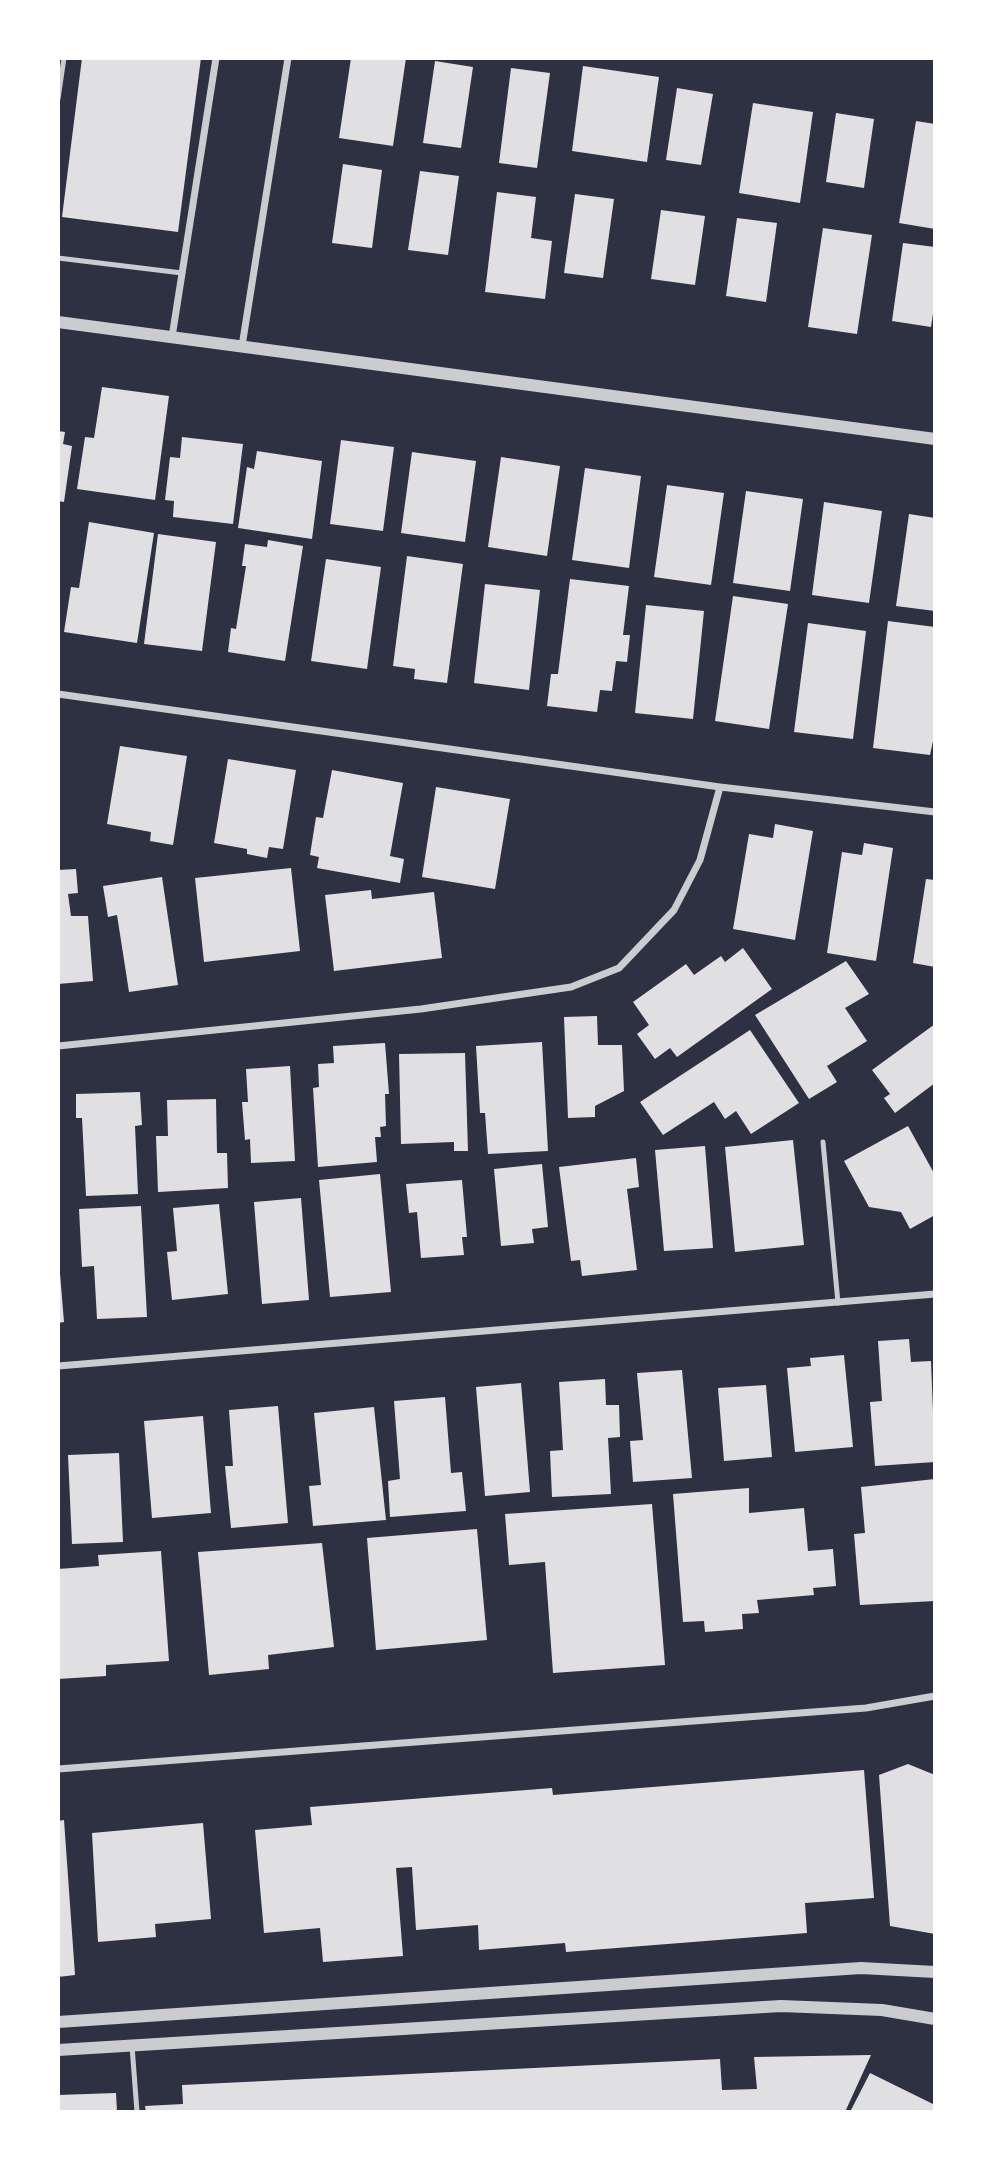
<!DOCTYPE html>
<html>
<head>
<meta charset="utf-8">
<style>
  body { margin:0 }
  #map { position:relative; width:993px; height:2170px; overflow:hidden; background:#2d3142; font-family:"Fira Sans",sans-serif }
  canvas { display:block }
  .frame { position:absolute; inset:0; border:60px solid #fff; pointer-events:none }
</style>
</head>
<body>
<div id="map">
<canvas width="993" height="2170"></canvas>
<div class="frame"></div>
</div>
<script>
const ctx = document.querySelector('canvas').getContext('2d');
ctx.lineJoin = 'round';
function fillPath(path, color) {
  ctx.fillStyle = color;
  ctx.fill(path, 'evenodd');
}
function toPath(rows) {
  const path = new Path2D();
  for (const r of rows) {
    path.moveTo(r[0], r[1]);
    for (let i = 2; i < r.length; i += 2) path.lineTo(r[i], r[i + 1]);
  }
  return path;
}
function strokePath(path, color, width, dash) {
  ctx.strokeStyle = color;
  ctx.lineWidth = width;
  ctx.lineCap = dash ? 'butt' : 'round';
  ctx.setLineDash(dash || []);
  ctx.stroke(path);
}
fillPath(toPath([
  [82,58,201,58,178,232,62,217],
  [351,58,406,58,393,146,339,138],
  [435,61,473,67,461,148,423,143],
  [583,66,659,77,647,162,572,151],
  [511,68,550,73,537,168,499,163],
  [677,88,713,94,701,165,666,160],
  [753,103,813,112,800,203,739,193],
  [836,113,874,119,864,188,826,182],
  [916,121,935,124,935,229,899,223],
  [343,164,382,170,372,248,332,243],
  [420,171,459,176,448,255,408,250],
  [497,192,536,197,531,238,552,241,545,299,485,292],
  [575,194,614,199,603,278,564,273],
  [661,210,705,216,695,285,651,279],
  [737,218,777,223,766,302,726,296],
  [823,228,872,235,857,334,808,327],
  [903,243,935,247,935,300,931,327,892,321],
  [102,387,169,396,155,500,77,489,85,437,94,438],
  [58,431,65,432,63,444,72,446,64,502,58,501],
  [182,437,243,444,233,524,173,517,174,501,165,500,170,457,180,458],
  [341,440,394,447,383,531,330,524],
  [257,451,322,461,312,539,238,528,247,467,254,469],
  [412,452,476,461,465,542,401,533],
  [501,457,560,466,547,556,488,547],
  [585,468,641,476,629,568,572,560],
  [667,485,724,493,711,585,654,577],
  [746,491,803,499,790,591,733,583],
  [824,502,882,511,869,603,812,595],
  [909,514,935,518,935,611,896,606],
  [89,522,154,533,137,643,64,632,71,587,79,588],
  [158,534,216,542,202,651,144,644],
  [268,540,303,546,285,661,228,652,231,628,236,629,246,566,242,566,245,544,267,547],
  [407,556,463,564,447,683,414,679,415,669,393,666],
  [326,559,381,567,367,669,311,661],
  [570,579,629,586,623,635,630,635,627,662,616,661,612,691,600,690,597,712,547,706,551,674,558,674],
  [485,584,540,590,529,690,474,683],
  [733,596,788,604,769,729,715,721],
  [646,605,704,611,693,719,635,713],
  [888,621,935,627,935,732,930,755,873,748],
  [808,623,866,631,853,739,794,732],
  [120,746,187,756,173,845,150,841,151,832,107,824],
  [228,759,296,770,283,849,269,847,267,858,247,854,247,849,214,843],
  [332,770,403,783,390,856,404,859,400,883,317,868,319,857,310,855,316,817,323,818],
  [436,787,510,799,495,889,422,877],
  [775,824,813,831,795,940,733,929,749,834,773,838],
  [864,843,893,848,876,961,827,953,842,852,862,855],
  [291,868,300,951,204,962,195,878],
  [76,869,78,893,68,894,71,916,88,916,93,981,58,984,58,870],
  [162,877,178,985,129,992,117,915,108,917,103,886],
  [926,879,935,880,935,967,913,963],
  [371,890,372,899,434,892,442,958,334,971,325,895],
  [743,948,772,989,677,1057,670,1048,655,1059,637,1034,649,1025,633,1002,686,964,694,975,721,956,725,962],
  [846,961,869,994,845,1008,867,1041,827,1066,837,1082,809,1099,755,1015],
  [597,1016,598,1045,622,1045,624,1091,595,1106,595,1117,568,1118,564,1017],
  [935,1024,935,1083,895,1113,884,1098,890,1094,872,1070],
  [750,1030,799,1103,751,1134,736,1111,725,1119,714,1102,663,1135,640,1102],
  [542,1042,548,1151,488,1154,485,1113,480,1113,476,1046],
  [385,1043,389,1094,385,1094,386,1126,380,1127,381,1137,375,1137,377,1162,318,1167,313,1088,319,1087,318,1064,334,1063,333,1046],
  [465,1053,468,1151,454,1151,454,1142,401,1144,399,1054],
  [290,1066,295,1161,251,1163,250,1139,245,1140,242,1102,248,1102,246,1069],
  [140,1092,142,1125,135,1126,138,1194,86,1196,82,1118,76,1118,76,1094],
  [216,1099,217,1153,227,1153,228,1188,158,1192,156,1136,168,1136,167,1100],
  [908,1126,935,1175,935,1215,910,1229,901,1212,869,1207,844,1161],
  [793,1140,804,1245,735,1252,725,1147],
  [705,1146,713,1248,664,1251,655,1150],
  [636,1158,639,1187,627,1189,637,1270,582,1276,580,1260,571,1261,559,1167],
  [542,1164,548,1227,532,1229,534,1243,501,1246,494,1169],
  [380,1174,391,1292,330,1297,319,1180],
  [462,1180,467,1237,462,1237,464,1255,421,1258,417,1212,409,1213,406,1184],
  [301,1198,309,1300,262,1304,254,1202],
  [219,1204,228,1294,172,1300,167,1252,177,1251,173,1208],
  [141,1206,147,1317,97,1319,94,1266,82,1267,79,1209],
  [58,1249,64,1322,58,1323],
  [909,1339,911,1362,931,1361,935,1462,875,1466,870,1402,882,1401,878,1341],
  [844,1355,853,1447,795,1452,787,1368,811,1366,810,1358],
  [682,1370,692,1478,633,1482,630,1441,643,1440,637,1373],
  [605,1379,606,1405,619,1405,620,1437,608,1438,611,1494,552,1497,550,1451,563,1450,559,1382],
  [521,1383,530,1492,485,1496,476,1387],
  [766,1385,772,1457,724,1461,718,1388],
  [445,1397,451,1473,462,1472,466,1511,390,1517,388,1481,400,1479,394,1401],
  [278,1406,288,1523,231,1528,225,1466,233,1466,229,1410],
  [374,1407,386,1520,313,1526,309,1486,321,1485,314,1413],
  [203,1416,211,1513,152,1518,144,1421],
  [119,1453,123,1542,72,1544,68,1455],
  [935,1479,935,1601,860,1605,854,1534,865,1533,861,1487],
  [749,1488,749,1513,804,1508,808,1551,833,1549,836,1586,813,1588,814,1595,757,1600,759,1613,742,1614,743,1629,705,1632,704,1621,683,1622,673,1494],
  [652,1504,665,1665,553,1673,545,1562,509,1565,505,1514],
  [477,1529,487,1640,376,1650,367,1538],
  [322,1543,334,1647,268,1655,269,1669,209,1675,198,1552],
  [161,1551,169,1661,106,1665,106,1676,58,1679,58,1569,99,1566,98,1555],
  [908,1764,935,1775,935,1934,890,1926,879,1775],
  [864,1770,874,1898,805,1903,807,1933,566,1952,565,1943,479,1950,478,1925,416,1930,412,1867,396,1868,403,1956,323,1962,320,1928,264,1933,255,1830,312,1825,310,1807,552,1788,553,1795],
  [64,1820,75,1975,58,1977,58,1821],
  [203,1823,211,1919,155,1924,156,1937,98,1942,92,1833],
  [871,2055,845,2112,146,2112,145,2106,183,2104,182,2085,720,2059,722,2090,757,2089,754,2057],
  [870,2073,935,2105,935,2112,850,2112],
  [116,2093,117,2112,58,2112,58,2095]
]), '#e0e0e3');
strokePath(toPath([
  [58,99,64,58],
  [58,258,182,273],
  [823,1142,838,1303],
  [132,2046,137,2112]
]), '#caccd0', 5);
strokePath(toPath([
  [172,337,216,58],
  [242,346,288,58],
  [58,694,720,787,935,812],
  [58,1046,421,1009,571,987,619,968,674,910,700,860,720,787],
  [58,1366,935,1294],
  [58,1769,866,1708,935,1696]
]), '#caccd0', 7);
strokePath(toPath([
  [58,322,935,439],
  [58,2022,861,1968,935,1972],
  [58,2050,781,2006,882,2010,935,2019]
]), '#caccd0', 12);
</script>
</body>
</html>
